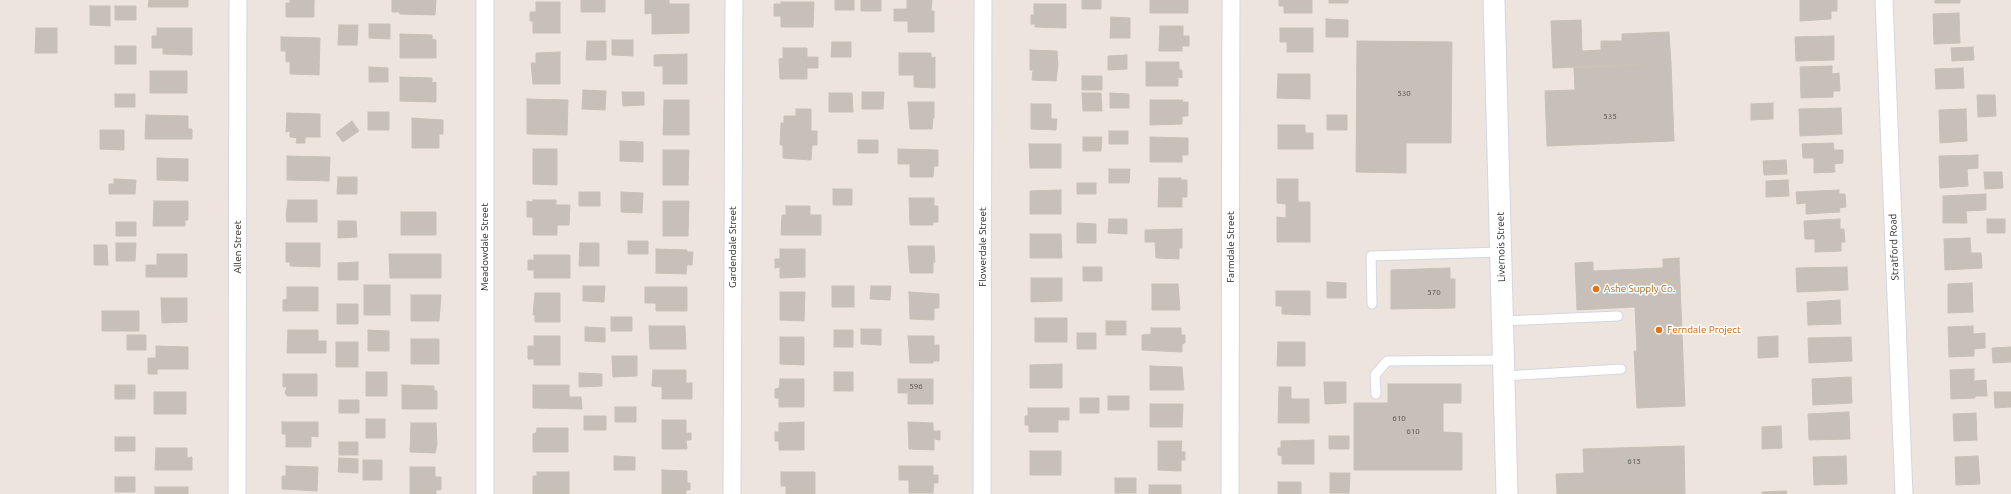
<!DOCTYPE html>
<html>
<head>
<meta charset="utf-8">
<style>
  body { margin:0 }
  canvas { display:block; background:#ede5dd }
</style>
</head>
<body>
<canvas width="2011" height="494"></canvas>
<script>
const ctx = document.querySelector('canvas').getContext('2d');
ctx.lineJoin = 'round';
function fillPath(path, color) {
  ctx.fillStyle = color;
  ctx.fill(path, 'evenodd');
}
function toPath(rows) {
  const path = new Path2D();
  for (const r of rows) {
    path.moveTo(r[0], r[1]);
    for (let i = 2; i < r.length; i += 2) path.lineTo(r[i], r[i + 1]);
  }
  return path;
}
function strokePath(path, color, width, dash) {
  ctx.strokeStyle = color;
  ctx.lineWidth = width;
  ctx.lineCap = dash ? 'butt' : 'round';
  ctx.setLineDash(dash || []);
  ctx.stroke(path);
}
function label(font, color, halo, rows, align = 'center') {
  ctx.font = font + ' Ubuntu,sans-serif';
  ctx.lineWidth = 3;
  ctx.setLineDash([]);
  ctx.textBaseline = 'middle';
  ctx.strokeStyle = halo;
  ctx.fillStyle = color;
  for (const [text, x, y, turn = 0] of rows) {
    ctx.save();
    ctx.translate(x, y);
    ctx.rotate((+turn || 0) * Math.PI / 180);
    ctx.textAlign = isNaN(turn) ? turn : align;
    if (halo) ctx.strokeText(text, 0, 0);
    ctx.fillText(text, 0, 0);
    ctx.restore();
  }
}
const building = toPath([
  [149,0,188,0,188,7,148,7,149,0],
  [290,0,315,0,314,0,314,17,286,17,286,3,290,3,290,0],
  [392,0,436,0,435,15,400,14,399,12,392,12,392,0],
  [581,0,605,0,605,12,581,12,581,0],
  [645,0,669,0,669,4,689,4,689,33,652,34,652,13,645,14,645,0],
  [835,0,854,0,854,10,835,10,835,0],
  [861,0,881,0,881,11,861,11,861,0],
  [907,0,932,0,931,11,934,11,934,32,908,32,908,21,894,21,894,9,907,9,907,0],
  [1082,0,1101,0,1101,9,1082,9,1082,0],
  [1150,0,1188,0,1188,13,1150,13,1150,0],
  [1279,0,1312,0,1312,13,1284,13,1284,6,1279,6,1279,0],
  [1329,0,1348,0,1348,3,1329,3,1329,0],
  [1800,0,1837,0,1837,11,1831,11,1831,19,1800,21,1800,0],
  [1935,0,1960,0,1960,3,1935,3,1935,0],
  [536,2,560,2,560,33,533,33,533,21,530,21,530,12,536,12,536,2],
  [781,2,814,2,813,27,781,27,781,16,774,16,774,4,781,4,781,2],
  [1034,4,1066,4,1066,28,1035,27,1035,24,1031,24,1031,15,1034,15,1034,4],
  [90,6,110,6,110,26,90,25,90,6],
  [115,6,136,6,136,20,115,20,115,6],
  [1959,13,1960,43,1934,44,1933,14,1959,13],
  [1111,17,1130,18,1130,38,1110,38,1111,17],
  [1326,19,1348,20,1348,37,1326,37,1326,19],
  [1581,20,1582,51,1601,50,1601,41,1622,41,1622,34,1669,32,1671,63,1553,68,1551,21,1581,20],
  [369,24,390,24,390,39,369,38,369,24],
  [339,25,358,25,357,45,338,45,339,25],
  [1160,26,1183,26,1183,36,1189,36,1189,46,1182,46,1182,51,1159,51,1160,26],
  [36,28,57,28,57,53,35,53,36,28],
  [157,28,192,28,192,55,163,54,163,48,152,48,152,36,157,36,157,28],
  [1280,28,1313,28,1313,52,1287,52,1287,42,1280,42,1280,28],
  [400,34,432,35,432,39,436,40,436,58,400,58,400,34],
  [1834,36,1834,60,1796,61,1795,37,1834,36],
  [281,37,320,38,319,75,290,74,290,61,286,62,286,51,281,51,281,37],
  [612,40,633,40,633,56,612,55,612,40],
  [587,41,606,41,606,60,586,60,587,41],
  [1357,41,1452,42,1451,143,1406,143,1406,173,1356,172,1357,41],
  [832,42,851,42,851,57,831,57,832,42],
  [115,46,136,46,136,64,115,64,115,46],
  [1973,47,1974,60,1952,61,1951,48,1973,47],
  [783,48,807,48,807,57,818,57,818,68,807,68,807,79,780,79,779,59,783,58,783,48],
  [1030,50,1057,51,1058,65,1056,81,1032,80,1033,70,1030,70,1030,50],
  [560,52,560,84,533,84,531,63,536,63,536,53,560,52],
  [899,53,931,53,931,58,935,57,935,88,914,87,914,75,899,75,899,53],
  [687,54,687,84,663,84,663,66,654,66,654,55,687,54],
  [1127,55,1127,69,1108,70,1108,56,1127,55],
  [1146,62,1179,62,1179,70,1182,70,1182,78,1178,77,1178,86,1146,86,1146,62],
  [1671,63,1674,141,1547,146,1545,91,1575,90,1574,68,1671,63],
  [1832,66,1832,74,1839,73,1840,91,1833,91,1833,97,1801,98,1800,67,1832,66],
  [369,67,388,68,388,82,369,82,369,67],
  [1963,68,1964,88,1936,89,1935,69,1963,68],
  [150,71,187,71,187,93,150,93,150,71],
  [1278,74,1310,74,1310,99,1277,98,1278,74],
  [1082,76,1102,76,1102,90,1082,90,1082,76],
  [400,77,432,78,432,83,436,82,436,102,400,101,400,77],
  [583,90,606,91,605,110,582,109,583,90],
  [622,92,644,92,644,105,623,106,622,92],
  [862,92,884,92,883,109,862,109,862,92],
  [829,93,852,93,853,112,829,112,829,93],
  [1082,93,1101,93,1102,111,1083,111,1082,93],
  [1110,93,1129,94,1129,108,1110,108,1110,93],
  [115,94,135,94,135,107,115,107,115,94],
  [1977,95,1995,95,1996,116,1978,117,1977,95],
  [527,99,568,100,567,135,527,134,527,99],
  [664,100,689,100,689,135,663,135,664,100],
  [1150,100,1183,100,1182,102,1188,102,1188,116,1182,116,1182,124,1150,125,1150,100],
  [908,102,934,102,934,118,933,118,932,129,910,129,908,102],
  [1773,103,1773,119,1751,120,1751,104,1773,103],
  [1031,104,1051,104,1051,119,1057,119,1056,130,1031,129,1031,104],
  [1841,108,1842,134,1800,136,1799,109,1841,108],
  [796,109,811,109,811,131,817,131,817,145,812,145,811,160,783,158,783,145,780,145,781,123,784,123,784,116,796,116,796,109],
  [1966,109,1967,141,1940,143,1939,110,1966,109],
  [368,112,389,112,389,130,368,130,368,112],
  [287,113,320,114,320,137,305,137,305,143,296,143,297,138,290,137,290,131,286,132,287,113],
  [146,115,188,116,188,129,192,129,192,139,145,139,146,115],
  [1327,115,1347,115,1347,130,1327,130,1327,115],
  [412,118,443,120,443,134,439,134,439,148,412,148,412,118],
  [352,121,359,131,343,142,336,133,352,121],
  [1278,125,1305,125,1305,133,1313,133,1313,149,1278,149,1278,125],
  [100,130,124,130,124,150,100,149,100,130],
  [1109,131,1128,131,1128,144,1109,144,1109,131],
  [1083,137,1102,137,1101,151,1083,151,1083,137],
  [1150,137,1188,138,1188,155,1182,155,1182,162,1150,162,1150,137],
  [858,140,878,140,878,153,858,153,858,140],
  [620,141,643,142,643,162,620,161,620,141],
  [1833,143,1834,150,1843,150,1843,163,1834,164,1835,172,1814,173,1814,158,1803,158,1802,144,1833,143],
  [1029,144,1061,144,1061,168,1030,168,1029,144],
  [533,149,557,149,557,185,533,184,533,149],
  [898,149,938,150,938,166,934,166,933,177,910,177,910,164,898,164,898,149],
  [663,150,689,150,688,185,663,185,663,150],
  [1978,155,1978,168,1967,169,1968,186,1940,188,1939,156,1978,155],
  [287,156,330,157,329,181,287,180,287,156],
  [157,158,188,159,188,181,157,180,157,158],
  [1786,160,1787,174,1764,175,1763,161,1786,160],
  [1109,169,1130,169,1129,183,1109,183,1109,169],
  [1984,172,2002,172,2003,188,1985,189,1984,172],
  [338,177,357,177,357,194,337,194,338,177],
  [1159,178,1181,178,1181,180,1187,180,1187,197,1182,197,1182,207,1158,207,1159,178],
  [114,179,136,180,135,194,109,194,109,184,114,184,114,179],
  [1277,179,1298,179,1298,202,1310,202,1310,242,1277,242,1277,217,1286,218,1286,204,1277,203,1277,179],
  [1788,180,1789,196,1766,197,1766,181,1788,180],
  [1077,183,1096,183,1096,194,1077,194,1077,183],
  [833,189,852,189,852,205,833,205,833,189],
  [1061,190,1061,214,1030,214,1030,191,1061,190],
  [1839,190,1839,194,1845,194,1846,207,1839,208,1840,212,1806,214,1806,203,1797,204,1796,192,1839,190],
  [579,192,600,192,600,206,579,206,579,192],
  [621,192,643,193,642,213,621,212,621,192],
  [1986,194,1986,210,1966,211,1967,223,1943,223,1943,196,1986,194],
  [909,198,934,198,934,206,938,206,938,222,933,222,933,225,910,225,909,198],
  [288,200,317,200,317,222,287,222,286,215,288,200],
  [533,200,556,200,556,205,570,205,569,225,557,225,557,235,533,235,533,217,527,217,527,201,533,202,533,200],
  [154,201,188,201,188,220,185,220,185,226,153,226,154,201],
  [663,201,689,201,688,236,663,236,663,201],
  [786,206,810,206,810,215,821,215,821,235,781,235,782,215,786,215,786,206],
  [401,212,436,212,436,235,401,235,401,212],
  [1109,219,1127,219,1127,234,1108,233,1109,219],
  [1840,219,1840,229,1844,229,1845,242,1841,242,1841,251,1815,252,1815,239,1805,239,1804,221,1840,219],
  [1987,219,2005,219,2005,233,1987,233,1987,219],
  [338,221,356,221,357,237,338,238,338,221],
  [116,222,136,222,136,236,116,236,116,222],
  [1077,223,1096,224,1096,243,1077,243,1077,223],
  [1182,229,1182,248,1179,248,1179,259,1156,258,1155,242,1145,242,1145,230,1182,229],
  [1030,234,1061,234,1062,258,1030,258,1030,234],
  [1970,238,1971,253,1981,253,1982,268,1945,270,1944,239,1970,238],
  [628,241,648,241,648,254,628,254,628,241],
  [116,243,136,243,135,261,116,261,116,243],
  [286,243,320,243,320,267,290,266,290,262,286,262,286,243],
  [580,243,599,243,599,266,579,266,580,243],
  [94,245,107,245,108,265,94,265,94,245],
  [908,246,934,246,935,262,933,263,933,273,910,273,908,246],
  [656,249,687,250,687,252,693,252,692,265,687,265,686,274,656,273,656,249],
  [780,249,805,249,805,277,780,278,780,267,775,268,775,259,780,259,780,249],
  [157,254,187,254,187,277,146,277,146,265,157,265,157,254],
  [389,254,441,254,441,278,390,278,389,254],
  [534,255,570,255,570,278,534,278,534,270,528,270,528,260,534,260,534,255],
  [1679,258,1685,406,1637,408,1634,351,1637,351,1635,307,1577,310,1575,263,1593,262,1593,271,1663,268,1663,259,1679,258],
  [358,262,358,280,338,280,338,263,358,262],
  [1083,267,1102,267,1102,281,1083,281,1083,267],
  [1847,267,1848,290,1797,292,1796,268,1847,267],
  [1450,268,1450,279,1455,279,1455,308,1391,309,1391,270,1450,268],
  [1031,278,1062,278,1062,301,1031,302,1031,278],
  [1327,282,1346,283,1346,298,1327,298,1327,282],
  [1972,283,1973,312,1948,313,1948,284,1972,283],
  [1152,284,1178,284,1180,310,1152,310,1152,284],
  [364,285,390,285,390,315,364,315,364,285],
  [583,286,605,286,604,302,583,301,583,286],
  [832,286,854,286,854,307,832,307,832,286],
  [871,286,891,286,890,300,870,299,871,286],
  [287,287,318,287,318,311,283,311,283,300,287,299,287,287],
  [645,287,687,287,687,311,656,311,656,303,645,303,645,287],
  [1276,291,1310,291,1310,315,1282,314,1282,306,1276,306,1276,291],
  [780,292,805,292,804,321,780,320,780,292],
  [909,292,939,294,939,308,934,308,934,320,910,319,909,292],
  [535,293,560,293,560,322,535,322,535,315,533,315,535,293],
  [411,295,441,295,439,321,411,321,411,295],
  [161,298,187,298,187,322,162,323,161,298],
  [1840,300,1841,324,1808,325,1807,302,1840,300],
  [337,304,358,304,358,324,337,324,337,304],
  [102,311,139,311,139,331,102,331,102,311],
  [611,317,632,317,632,331,611,331,611,317],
  [1035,318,1067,318,1067,342,1035,342,1035,318],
  [1106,321,1126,321,1126,335,1106,335,1106,321],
  [649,326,685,326,686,349,650,349,649,326],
  [1973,326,1973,334,1985,333,1985,348,1974,349,1974,356,1949,357,1948,327,1973,326],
  [585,327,605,328,605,342,585,341,585,327],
  [1151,328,1181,328,1181,335,1185,335,1185,343,1182,344,1182,352,1142,350,1142,335,1151,334,1151,328],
  [861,329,881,329,881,345,861,344,861,329],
  [288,330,318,330,318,341,326,341,326,353,287,353,288,330],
  [368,330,389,331,389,351,368,351,368,330],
  [834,330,853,330,853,347,834,347,834,330],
  [1077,333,1096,333,1096,349,1077,349,1077,333],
  [127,335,146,335,146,350,127,350,127,335],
  [534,336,560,336,560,365,534,365,534,359,528,359,528,346,534,346,534,336],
  [908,336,934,336,934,345,939,345,939,361,933,361,933,363,910,363,908,336],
  [1778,336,1778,357,1758,358,1758,337,1778,336],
  [780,337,804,337,804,365,780,364,780,337],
  [1851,337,1852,361,1809,363,1808,338,1851,337],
  [411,339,439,339,439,364,411,364,411,339],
  [336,342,358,342,358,367,336,367,336,342],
  [1278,342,1305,342,1305,366,1277,366,1278,342],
  [156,346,188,347,188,369,157,369,157,374,148,374,148,358,156,358,156,346],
  [2011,347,2011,362,1993,363,1992,348,2011,347],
  [612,356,637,356,637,376,613,377,612,356],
  [1062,364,1062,388,1030,388,1030,365,1062,364],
  [1150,366,1182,367,1184,390,1150,390,1150,366],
  [1974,369,1974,381,1986,380,1987,396,1975,396,1975,398,1951,399,1950,370,1974,369],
  [653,370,686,370,686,383,692,383,692,399,662,399,662,387,652,386,653,370],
  [366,372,387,372,387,396,366,396,366,372],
  [834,372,853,372,853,391,834,391,834,372],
  [579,373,602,374,602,386,579,387,579,373],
  [283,374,317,374,317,396,287,396,285,393,287,387,283,387,283,374],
  [1851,377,1852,403,1813,405,1812,379,1851,377],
  [780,379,804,379,804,407,779,407,779,398,775,398,775,389,779,388,780,379],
  [898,379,933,379,933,404,908,404,908,393,898,393,898,379],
  [1324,382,1346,382,1346,403,1325,404,1324,382],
  [1388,384,1461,384,1461,403,1443,403,1443,432,1462,433,1462,470,1354,470,1354,403,1388,403,1388,384],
  [115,385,135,385,135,399,115,399,115,385],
  [402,385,434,386,434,390,437,391,437,409,402,409,402,385],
  [533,385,569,385,569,397,581,397,582,409,533,408,533,385],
  [1279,387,1291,387,1291,399,1309,399,1309,423,1278,423,1279,387],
  [154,392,186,392,186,414,154,414,154,392],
  [1994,392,2011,392,2011,407,1995,408,1994,392],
  [1108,396,1129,396,1129,410,1108,410,1108,396],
  [1080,398,1099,398,1099,413,1080,413,1080,398],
  [339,400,359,400,359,413,339,413,339,400],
  [1150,404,1183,404,1182,427,1150,427,1150,404],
  [615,407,636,407,636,422,615,422,615,407],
  [1028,408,1069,408,1069,420,1058,420,1058,432,1029,432,1029,425,1025,425,1025,416,1028,416,1028,408],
  [1849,412,1850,439,1809,440,1808,414,1849,412],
  [1976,413,1977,440,1954,441,1953,414,1976,413],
  [584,416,606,416,606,430,584,430,584,416],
  [366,419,385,419,385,438,366,438,366,419],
  [662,420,686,420,686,433,691,433,691,440,686,440,687,449,662,449,662,420],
  [282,422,318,422,318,437,311,436,311,447,286,447,286,434,282,434,282,422],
  [804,422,804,450,779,450,779,441,775,441,775,432,779,432,779,423,804,422],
  [908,422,933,423,933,431,940,431,940,440,934,439,934,450,909,449,908,422],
  [411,423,436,423,437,445,435,453,410,452,411,423],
  [1781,426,1782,448,1762,449,1762,427,1781,426],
  [537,428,568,428,568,452,533,452,533,434,536,433,537,428],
  [1329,436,1349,436,1349,449,1329,449,1329,436],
  [115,437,135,437,135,451,115,451,115,437],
  [1314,440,1314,464,1282,464,1282,456,1278,455,1278,448,1281,448,1281,441,1314,440],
  [1158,441,1182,441,1181,452,1185,452,1185,460,1181,460,1181,471,1158,470,1158,441],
  [339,442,358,442,358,455,339,455,339,442],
  [1684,446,1685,494,1557,494,1556,474,1584,473,1583,449,1684,446],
  [156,448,187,448,187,458,192,457,192,470,155,470,156,448],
  [1030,451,1061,451,1061,475,1030,475,1030,451],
  [614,456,635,457,635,470,614,470,614,456],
  [1846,456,1847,484,1814,485,1813,457,1846,456],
  [1978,456,1980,484,1956,485,1955,457,1978,456],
  [339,458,358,459,358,473,338,472,339,458],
  [363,460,382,460,382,480,363,480,363,460],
  [286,466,318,467,317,491,282,489,282,476,286,476,286,466],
  [899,466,933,466,933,475,938,475,938,483,934,483,933,493,909,493,909,480,899,480,899,466],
  [410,467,435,467,435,477,441,477,441,490,436,490,436,494,410,494,410,467],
  [662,470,687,471,687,483,690,483,690,490,686,490,686,494,662,494,662,470],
  [537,472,569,472,569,494,533,494,533,476,537,476,537,472],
  [781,472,815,472,815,494,786,494,786,486,781,486,781,472],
  [1330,473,1350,473,1349,493,1330,493,1330,473],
  [115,477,135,477,135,492,115,492,115,477],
  [1115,478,1136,478,1136,493,1115,493,1115,478],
  [1278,482,1301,482,1301,494,1278,494,1278,482],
  [1149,485,1181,485,1181,494,1149,494,1149,485],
  [155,487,188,487,188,494,155,494,155,487],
  [1786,491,1787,494,1762,494,1762,492,1786,491]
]);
fillPath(building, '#c6c0b8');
strokePath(building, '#c9c1b6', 1);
const service = toPath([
  [1372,304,1371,256,1501,252],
  [1503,321,1618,316],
  [1504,376,1621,369],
  [1376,394,1375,375,1387,361,1504,360]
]);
const minor = toPath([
  [1884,0,1904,494],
  [237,494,238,0],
  [485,494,485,0],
  [732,494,734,0],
  [982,494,983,0],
  [1230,494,1231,0]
]);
const tertiary = toPath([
  [1494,0,1507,494]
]);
strokePath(service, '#d2d6e4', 11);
strokePath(minor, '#d2d6e4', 19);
strokePath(tertiary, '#d2d6e4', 23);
strokePath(service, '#fff', 9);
strokePath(minor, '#fff', 17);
strokePath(tertiary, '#fff', 21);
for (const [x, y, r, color] of [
  [1596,289,4,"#e8710a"],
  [1659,330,4,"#e8710a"]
]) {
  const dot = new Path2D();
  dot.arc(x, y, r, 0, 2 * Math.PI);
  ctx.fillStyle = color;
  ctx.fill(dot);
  strokePath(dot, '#fff', 1.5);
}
label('8px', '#52504e', null, [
  ["530",1404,93],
  ["535",1610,116],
  ["570",1434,292],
  ["596",916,386],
  ["610",1399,418],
  ["610",1413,431],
  ["615",1634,461]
]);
label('10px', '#2b2b2b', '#fff', [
  ["Allen Street",238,247,-90],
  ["Meadowdale Street",485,247,-90],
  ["Gardendale Street",733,247,-90],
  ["Flowerdale Street",983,247,-90],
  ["Farmdale Street",1231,247,-90],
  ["Livernois Street",1501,247,-91],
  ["Stratford Road",1894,247,-92]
]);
label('10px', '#c56008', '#fff', [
  ["Ashe Supply Co.",1604,289],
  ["Ferndale Project",1667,330]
], 'left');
</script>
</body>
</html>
